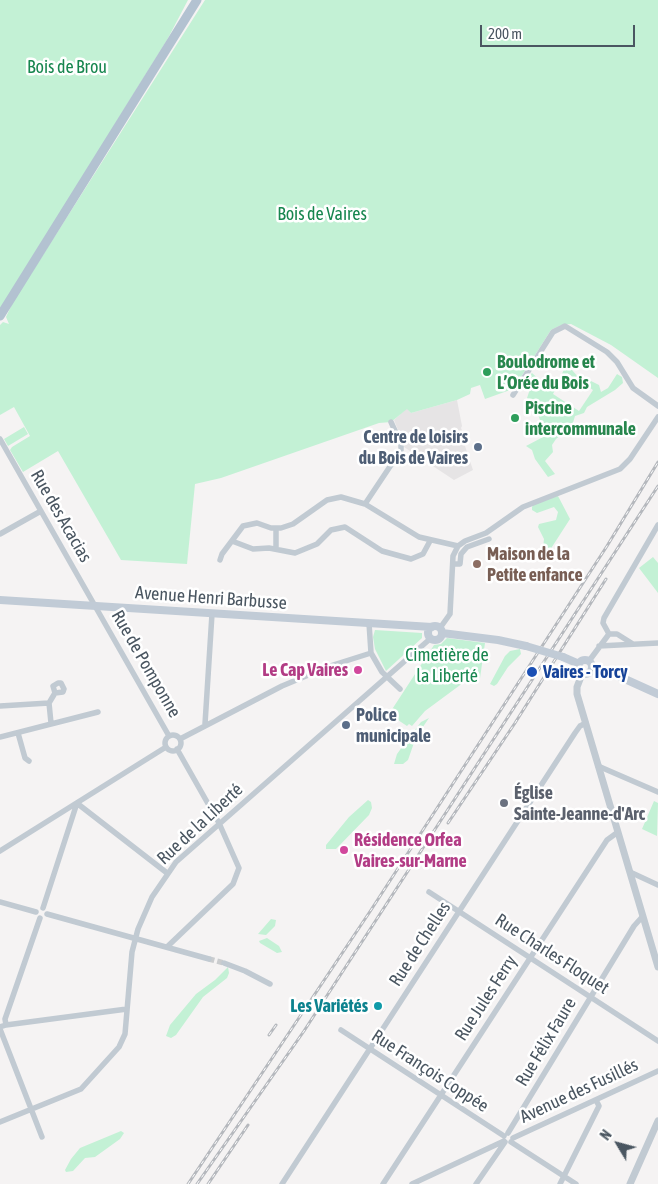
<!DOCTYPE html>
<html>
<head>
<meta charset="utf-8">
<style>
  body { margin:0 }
  #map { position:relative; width:658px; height:1184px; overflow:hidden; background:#f5f3f3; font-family:"Asap Condensed",sans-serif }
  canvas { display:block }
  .north { position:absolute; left:593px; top:1119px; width:50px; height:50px; -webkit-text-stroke:4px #fff; paint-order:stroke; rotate:307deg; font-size:14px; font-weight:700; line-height:20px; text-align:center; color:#4a5661 }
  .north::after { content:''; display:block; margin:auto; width:18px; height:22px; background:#4a5661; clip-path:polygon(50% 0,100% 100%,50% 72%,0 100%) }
  .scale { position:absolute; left:480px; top:25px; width:155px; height:22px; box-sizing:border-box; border:2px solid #4a5661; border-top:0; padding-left:6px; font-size:15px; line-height:18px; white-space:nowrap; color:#4a5661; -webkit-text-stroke:4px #fff; paint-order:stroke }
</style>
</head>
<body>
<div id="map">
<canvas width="658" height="1184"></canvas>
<div class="north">N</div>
<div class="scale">200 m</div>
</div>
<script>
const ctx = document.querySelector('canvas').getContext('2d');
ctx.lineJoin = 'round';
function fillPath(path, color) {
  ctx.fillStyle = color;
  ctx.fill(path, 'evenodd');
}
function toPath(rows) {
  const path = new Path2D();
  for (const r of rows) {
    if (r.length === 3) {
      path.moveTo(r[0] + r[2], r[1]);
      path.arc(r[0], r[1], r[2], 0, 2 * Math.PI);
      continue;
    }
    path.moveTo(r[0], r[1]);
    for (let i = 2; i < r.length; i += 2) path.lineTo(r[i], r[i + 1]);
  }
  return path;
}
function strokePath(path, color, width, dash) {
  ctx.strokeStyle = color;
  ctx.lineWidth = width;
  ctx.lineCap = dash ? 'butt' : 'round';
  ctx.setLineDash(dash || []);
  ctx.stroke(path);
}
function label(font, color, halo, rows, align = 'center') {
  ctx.font = font + ' "Asap Condensed",sans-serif';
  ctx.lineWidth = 5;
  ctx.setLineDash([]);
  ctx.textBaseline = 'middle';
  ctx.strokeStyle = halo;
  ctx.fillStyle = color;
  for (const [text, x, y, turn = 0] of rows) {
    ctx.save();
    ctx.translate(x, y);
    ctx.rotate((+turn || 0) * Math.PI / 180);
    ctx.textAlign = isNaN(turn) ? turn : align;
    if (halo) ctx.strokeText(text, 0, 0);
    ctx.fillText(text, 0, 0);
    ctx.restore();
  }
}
fillPath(toPath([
  [457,400,462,426,461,428,464,435,462,437,473,470,454,480,404,447,400,430,398,430,394,420,407,408,411,413]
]), '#e6e4e5');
fillPath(toPath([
  [0,0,188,0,167,40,0,310],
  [205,0,658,0,658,378,611,345,571,324,561,325,551,330,514,388,510,390,485,399,480,385,471,388,470,394,457,400,411,413,407,409,391,422,379,423,221,478,195,484,187,564,121,560,58,451,23,472,10,450,12,447,30,436,14,407,0,415,0,325,3,322,9,324,6,317,13,302],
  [567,362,571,362,572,370,579,378,589,380,599,385,601,392,608,388,617,374,622,377,623,383,615,390,587,407,584,413,575,416,572,426,556,439,552,445,553,452,545,461,555,474,548,477,535,459,532,450,526,446,545,436,550,430,541,423,537,411,527,398,531,386,524,381,532,373,546,386,555,385,556,388,553,394,579,411,593,390,567,373,561,382,559,381],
  [24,427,28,434,8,446,4,439],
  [558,496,570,519,550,550,542,558,544,539,538,527,539,524,556,520,558,512,554,507,537,513,532,510,532,507,535,501],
  [653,557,658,563,658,593,639,568],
  [375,630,422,633,422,638,386,671,375,649,373,637],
  [447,638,485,643,480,678,471,677,425,711,412,726,409,724,407,726,389,714,434,645,441,644],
  [520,649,521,654,508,667,497,684,494,686,490,684,505,656,510,651],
  [429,718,416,737,408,760,403,764,394,764,397,754,405,743,421,722],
  [368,800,371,802,372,808,369,815,336,849,326,849,326,845,349,817],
  [654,801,658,803,657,836,642,829],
  [271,919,276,920,275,926,266,935,258,934],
  [267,938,279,946,282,952,277,953,260,943,259,941],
  [228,967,229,973,227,978,203,997,176,1035,171,1038,166,1036,170,1025,196,994,215,980],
  [121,1131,124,1133,120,1139,95,1157,85,1158,73,1171,66,1172,65,1170,71,1159,80,1148]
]), '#c3f1d5');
strokePath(toPath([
  [209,959,224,963]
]), '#caccce', 5.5, [5.5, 3]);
strokePath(toPath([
  [513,395,553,332,565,326,607,352,617,362,633,388,658,406],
  [0,439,169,736],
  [365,504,401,450,401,444,391,422],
  [276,528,276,548],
  [0,534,41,511],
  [232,541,253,549,269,548,295,553,317,544,331,530,345,527,382,551,411,559,423,554,430,541],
  [220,560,222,554,243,526,257,523,271,528,281,528,293,524,327,500,341,497,365,504,419,537,458,546],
  [453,564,460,564,461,554,467,547,489,539],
  [369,623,371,653,382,672,400,689],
  [440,628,450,614,453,556,458,546,465,541,486,533,523,507,620,469,630,459,658,417],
  [609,634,603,623,604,618,658,525],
  [599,646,658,643],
  [589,661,609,634,617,634,633,644],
  [49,703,55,693,63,692,64,689,61,683,58,683,53,686,55,693],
  [0,706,49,703,51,723],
  [205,724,212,614],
  [18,733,25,758,29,761],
  [173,743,8],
  [0,737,98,712],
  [180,739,282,686,330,666,371,653],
  [598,766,658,792],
  [78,804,167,873],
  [0,851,166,747],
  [630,872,658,885],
  [429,892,658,1041],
  [0,902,36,912],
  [43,908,77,803],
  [47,914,209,959],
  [168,946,233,884,239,868,219,823,177,749],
  [224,963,245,971,270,984],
  [6,1025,127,1009],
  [0,1027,6,1025,5,1019,40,918],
  [0,1029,42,1137],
  [341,1030,504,1136],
  [0,1122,81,1089,119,1047,125,1034,132,952,138,929,152,897,176,862,431,638],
  [508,1133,634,926,643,916],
  [513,1138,658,1071],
  [511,1142,576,1184],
  [282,1184,575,733,580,726,586,723],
  [383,1184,607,840,618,832],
  [412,1184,504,1141],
  [476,1184,505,1142],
  [560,1184,599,1106,596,1100]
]), '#c1cad2', 5.5);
strokePath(toPath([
  [582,674,577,687,577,694,658,967],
  [630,1184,658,1121]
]), '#c1cad2', 7);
strokePath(toPath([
  [0,600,432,627],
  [435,633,7],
  [442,633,498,640,526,646],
  [563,657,579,664],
  [585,667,7],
  [593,668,605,670,658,694]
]), '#c1cbd6', 8);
strokePath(toPath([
  [0,316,197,0]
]), '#b3c2d1', 9);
const rail = toPath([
  [448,823,515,723,606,579],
  [269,1035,276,1025],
  [188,1184,371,910,607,546,658,462],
  [197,1184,304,1031,658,486],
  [208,1184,248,1125]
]);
strokePath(rail, '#b5b8bd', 3);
strokePath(rail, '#fff', 1, [4]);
strokePath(toPath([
  [526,646,563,657]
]), '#c1cbd6', 8);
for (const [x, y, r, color] of [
  [487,372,5,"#2e9e5b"],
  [515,418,5,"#2e9e5b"],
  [478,447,5,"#5c6f8a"],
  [477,564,5,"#8d6e63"],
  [358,670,5,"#d1479c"],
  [532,672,6,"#1a4fb4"],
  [346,725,5,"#5c6f8a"],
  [504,803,5,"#6b7280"],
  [344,850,5,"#d1479c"],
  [378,1006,5,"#0f9aa8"]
]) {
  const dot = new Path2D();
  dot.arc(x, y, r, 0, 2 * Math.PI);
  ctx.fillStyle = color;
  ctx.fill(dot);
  strokePath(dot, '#fff', 2);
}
label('18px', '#17864f', '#fff', [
  ["Bois de Brou",67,67],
  ["Bois de Vaires",322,214],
  ["Cimetière de",447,655],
  ["la Liberté",447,676]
]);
label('bold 18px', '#27864d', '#fff', [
  ["Boulodrome et",497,362],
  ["L’Orée du Bois",497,383],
  ["Piscine",525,408],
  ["intercommunale",525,429]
], 'left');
label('bold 18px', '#4e5e75', '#fff', [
  ["Centre de loisirs",468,437],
  ["du Bois de Vaires",468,458],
  ["Police",356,715,"left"],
  ["municipale",356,736,"left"]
], 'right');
label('18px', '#4a5661', '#fff', [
  ["Rue des Acacias",61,516,60],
  ["Avenue Henri Barbusse",211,598,4],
  ["Rue de Pomponne",146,664,60],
  ["Rue de la Liberté",200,824,-43],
  ["Rue de Chelles",420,944,-57],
  ["Rue Charles Floquet",552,954,33],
  ["Rue Jules Ferry",486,998,-57],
  ["Rue Félix Faure",546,1042,-59],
  ["Rue François Coppée",430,1071,33],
  ["Avenue des Fusillés",579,1091,-25]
]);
label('bold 18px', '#785e54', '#fff', [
  ["Maison de la",487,554],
  ["Petite enfance",487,575]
], 'left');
label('bold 18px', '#b23c85', '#fff', [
  ["Le Cap Vaires",348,670],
  ["Résidence Orfea",354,840,"left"],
  ["Vaires-sur-Marne",354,861,"left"]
], 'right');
label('bold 18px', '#164399', '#fff', [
  ["Vaires - Torcy",543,672]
], 'left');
label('bold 18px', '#5b616d', '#fff', [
  ["Église",514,793],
  ["Sainte-Jeanne-d'Arc",514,814]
], 'left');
label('bold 18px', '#0d838f', '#fff', [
  ["Les Variétés",368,1006]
], 'right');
</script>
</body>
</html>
